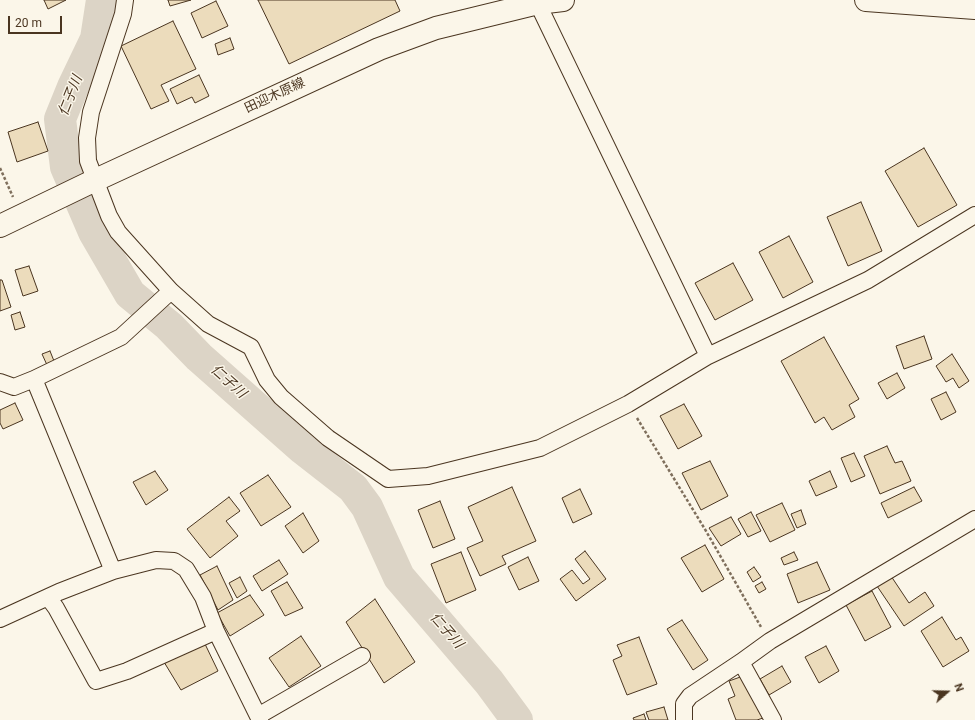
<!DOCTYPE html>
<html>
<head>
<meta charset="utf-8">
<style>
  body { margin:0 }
  #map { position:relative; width:975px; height:720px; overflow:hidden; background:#fbf6e9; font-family:Roboto,sans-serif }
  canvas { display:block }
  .north { position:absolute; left:927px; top:672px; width:40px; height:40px; -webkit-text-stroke:3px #fbf6e9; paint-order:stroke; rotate:70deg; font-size:11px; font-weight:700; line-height:16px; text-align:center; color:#4a3520 }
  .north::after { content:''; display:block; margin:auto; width:14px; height:18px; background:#4a3520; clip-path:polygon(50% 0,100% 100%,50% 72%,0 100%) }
  .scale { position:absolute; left:8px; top:16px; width:54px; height:18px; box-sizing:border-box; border:2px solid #4a3520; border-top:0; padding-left:5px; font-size:12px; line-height:14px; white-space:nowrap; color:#4a3520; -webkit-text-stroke:3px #fbf6e9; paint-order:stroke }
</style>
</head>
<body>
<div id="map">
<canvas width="975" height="720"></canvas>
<div class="north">N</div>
<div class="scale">20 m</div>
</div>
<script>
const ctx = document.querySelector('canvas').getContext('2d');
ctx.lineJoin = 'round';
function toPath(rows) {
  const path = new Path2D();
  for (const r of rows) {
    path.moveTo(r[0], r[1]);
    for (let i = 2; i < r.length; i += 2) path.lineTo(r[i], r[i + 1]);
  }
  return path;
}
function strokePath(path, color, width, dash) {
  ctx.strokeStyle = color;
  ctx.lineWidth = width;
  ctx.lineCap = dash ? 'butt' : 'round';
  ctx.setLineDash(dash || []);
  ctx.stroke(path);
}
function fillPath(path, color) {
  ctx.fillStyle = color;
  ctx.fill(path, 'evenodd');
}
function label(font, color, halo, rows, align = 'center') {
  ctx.font = font + ' Roboto,"Noto Sans JP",sans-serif';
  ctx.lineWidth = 3;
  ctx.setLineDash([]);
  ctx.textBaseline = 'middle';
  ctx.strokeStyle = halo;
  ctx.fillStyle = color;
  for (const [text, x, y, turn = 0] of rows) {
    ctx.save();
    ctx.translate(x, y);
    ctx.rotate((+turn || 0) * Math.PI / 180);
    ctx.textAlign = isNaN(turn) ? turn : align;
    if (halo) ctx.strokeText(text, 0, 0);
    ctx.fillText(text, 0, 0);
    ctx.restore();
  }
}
strokePath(toPath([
  [102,0,96,39,73,87,60,119,66,167,94,232,130,294,169,326,199,357,303,449,353,488,367,507,399,577,489,682,517,720]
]), '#dcd4c6', 32);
const building = toPath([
  [44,0,66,0,48,9,44,0],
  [168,0,191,0,170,6,168,0],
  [258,0,395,0,400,11,289,64,258,0],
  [216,1,228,26,202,38,191,13,216,1],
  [173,21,196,69,161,85,169,101,151,109,121,46,173,21],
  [230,38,234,49,218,55,215,44,230,38],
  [199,75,209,96,195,103,192,97,177,104,170,89,199,75],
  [38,122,48,151,17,162,8,132,38,122],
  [924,148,957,205,918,227,885,171,924,148],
  [861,202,882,251,848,266,827,217,861,202],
  [789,236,813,282,783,298,759,252,789,236],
  [733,263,753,300,715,320,695,283,733,263],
  [29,266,38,291,23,296,15,270,29,266],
  [0,280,2,280,11,307,0,311,0,280],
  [20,312,25,327,15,330,11,315,20,312],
  [924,336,932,359,904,369,896,346,924,336],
  [824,337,859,399,849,405,855,417,832,430,824,417,815,423,781,361,824,337],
  [50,351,54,361,47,365,42,354,50,351],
  [952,354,969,381,959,388,953,378,946,382,936,366,952,354],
  [897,373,905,388,887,399,878,383,897,373],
  [946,392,956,412,941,420,931,399,946,392],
  [15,403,23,420,3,429,0,423,0,410,15,403],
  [684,404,702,436,678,449,660,416,684,404],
  [887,446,895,463,902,461,911,481,880,494,864,456,887,446],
  [854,453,865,476,851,482,841,458,854,453],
  [710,461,728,496,701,510,682,473,710,461],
  [155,471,168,490,146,505,133,482,155,471],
  [830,471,837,487,816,496,809,481,830,471],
  [268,475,291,507,261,526,240,493,268,475],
  [512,487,536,541,502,556,506,564,480,576,467,548,483,541,468,507,512,487],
  [914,487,922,501,888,518,881,503,914,487],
  [580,489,592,514,573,523,562,498,580,489],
  [229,497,240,511,226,521,238,536,210,558,187,529,229,497],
  [440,501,455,539,433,548,418,510,440,501],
  [782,503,795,530,770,542,756,515,782,503],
  [801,510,806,524,797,528,791,514,801,510],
  [751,512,761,531,748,537,738,519,751,512],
  [303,513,319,541,303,553,285,526,303,513],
  [731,517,741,534,721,546,709,528,731,517],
  [705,545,724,579,702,592,681,558,705,545],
  [585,551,606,579,576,601,560,579,572,570,583,584,590,579,575,559,585,551],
  [461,552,476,590,446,603,431,564,461,552],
  [794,552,798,560,784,565,781,558,794,552],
  [528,557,539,581,519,590,508,567,528,557],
  [279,560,288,574,262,591,253,576,279,560],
  [817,562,830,590,798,603,787,574,817,562],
  [217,566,233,600,218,610,200,575,217,566],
  [754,567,761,577,753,582,747,572,754,567],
  [891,576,909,603,925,592,934,606,904,626,877,586,891,576],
  [240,577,247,591,237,598,229,583,240,577],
  [287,582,303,608,285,616,271,591,287,582],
  [762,582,766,589,759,593,755,586,762,582],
  [872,591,891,627,865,641,846,605,872,591],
  [250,595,264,615,230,636,217,613,250,595],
  [375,599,415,662,384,683,346,622,375,599],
  [942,617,956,640,961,637,969,651,943,667,921,631,942,617],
  [682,620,708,660,693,670,667,629,682,620],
  [301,636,321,666,289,687,269,658,301,636],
  [639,637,657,684,627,695,613,660,622,656,617,645,639,637],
  [205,644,218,671,181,690,164,662,205,644],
  [826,646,839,671,819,683,805,657,826,646],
  [782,666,791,682,769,695,760,679,782,666],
  [746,675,763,718,757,720,736,720,728,699,735,696,729,681,746,675],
  [664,707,668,720,649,720,646,712,664,707],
  [644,714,646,720,634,720,633,718,644,714]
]);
fillPath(building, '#ecdcbc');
strokePath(building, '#4a3520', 1);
const street = toPath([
  [125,0,123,14,91,112,87,138,88,161,109,216,118,232,171,291,208,324,251,347,267,380,281,397,328,438,388,479,428,476,540,448,628,404,708,356,868,280,975,215],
  [536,0,708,356],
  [34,379,113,571],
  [0,382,14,387,34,379,121,337,171,291],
  [48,597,56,608,96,681,127,671,216,631],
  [0,619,59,592,113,571,156,560,174,561,186,569,203,597,216,631,260,720],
  [741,662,773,720],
  [258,716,362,656],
  [684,720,684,704,690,696,741,662,770,641,975,519]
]);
const secondary = toPath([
  [866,0,975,8],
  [0,226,87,184,379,49,436,28,538,3,563,0]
]);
strokePath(street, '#4a3520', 18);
strokePath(secondary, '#4a3520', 24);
strokePath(toPath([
  [0,168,13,197],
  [637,418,706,531,761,627]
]), '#7f6f5c', 2.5, [3, 2]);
strokePath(street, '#fbf6e9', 16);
strokePath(secondary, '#fbf6e9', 22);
label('13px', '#4a3520', '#fbf6e9', [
  ["田迎木原線",275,96,-25]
]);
label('italic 14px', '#4a3520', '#fbf6e9', [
  ["仁子川",71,96,-68],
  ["仁子川",228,382,42],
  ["仁子川",446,631,49]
]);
</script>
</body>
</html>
